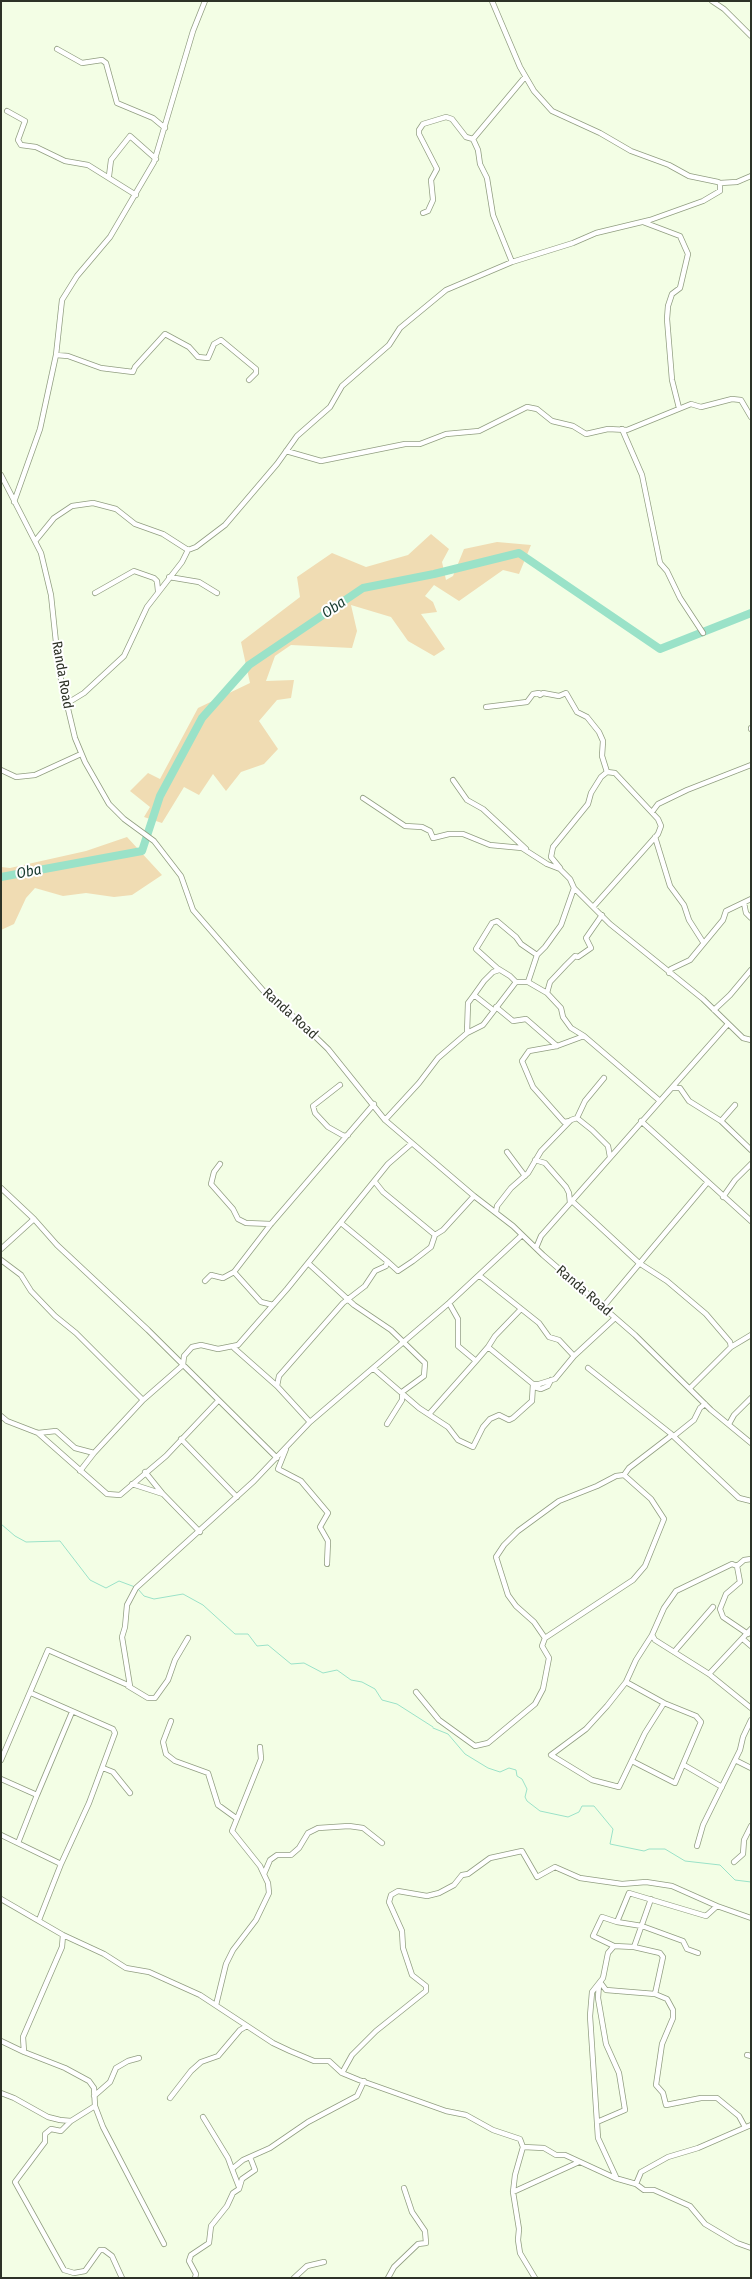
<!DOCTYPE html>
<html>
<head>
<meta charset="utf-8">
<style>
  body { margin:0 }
  #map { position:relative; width:752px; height:2279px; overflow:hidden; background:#f3fee5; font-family:"Fira Sans Condensed",sans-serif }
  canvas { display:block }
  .frame { position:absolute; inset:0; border:2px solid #2d3227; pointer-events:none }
</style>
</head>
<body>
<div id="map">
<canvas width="752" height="2279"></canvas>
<div class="frame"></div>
</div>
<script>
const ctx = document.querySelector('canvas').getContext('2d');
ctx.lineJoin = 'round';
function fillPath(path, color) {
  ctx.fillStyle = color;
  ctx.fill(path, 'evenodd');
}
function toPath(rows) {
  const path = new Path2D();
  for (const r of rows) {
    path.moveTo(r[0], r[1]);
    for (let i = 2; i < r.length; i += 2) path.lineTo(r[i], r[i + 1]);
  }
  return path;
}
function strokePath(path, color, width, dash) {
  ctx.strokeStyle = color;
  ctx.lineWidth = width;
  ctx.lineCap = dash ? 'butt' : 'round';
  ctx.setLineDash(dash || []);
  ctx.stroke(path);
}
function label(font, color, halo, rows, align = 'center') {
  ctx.font = font + ' "Fira Sans Condensed",sans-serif';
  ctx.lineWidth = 4;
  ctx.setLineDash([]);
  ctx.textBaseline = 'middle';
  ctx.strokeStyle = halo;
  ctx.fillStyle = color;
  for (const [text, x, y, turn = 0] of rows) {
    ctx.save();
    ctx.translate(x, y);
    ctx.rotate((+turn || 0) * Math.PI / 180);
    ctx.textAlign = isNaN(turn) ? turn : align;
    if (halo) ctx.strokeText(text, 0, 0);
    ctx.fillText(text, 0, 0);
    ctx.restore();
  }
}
fillPath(toPath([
  [431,534,449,549,442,562,446,580,453,576,464,549,497,542,531,545,519,574,503,570,459,601,434,585,425,596,433,602,437,612,421,614,445,649,434,656,408,641,391,617,351,605,357,631,352,648,291,645,275,656,266,681,294,680,291,698,277,700,259,721,278,749,264,764,241,772,226,791,213,774,199,795,184,787,162,823,144,817,150,807,130,791,148,773,160,779,198,708,250,683,241,642,300,597,297,577,332,553,366,567,408,555],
  [127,837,162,875,132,895,114,897,86,893,63,896,35,888,26,898,14,924,1,930,1,867,10,868,86,851]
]), '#f0dcb3');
strokePath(toPath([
  [1,1524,15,1536,26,1542,60,1541,90,1580,106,1588,119,1581,135,1587],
  [138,1589,144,1596,154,1599,183,1594,203,1605,235,1634,248,1634,257,1646,268,1645,291,1664,304,1663,323,1673,337,1670,351,1680,362,1682,375,1689,382,1700,397,1704,433,1727],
  [433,1728,448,1734,465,1754,488,1768,500,1772,509,1768,516,1770,517,1776,522,1779,527,1789,525,1797,527,1801,540,1811,568,1817,579,1812,582,1806,594,1806,613,1829,610,1844,644,1851,649,1849,665,1849,685,1861,720,1865,735,1880,751,1882]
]), '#9ae2c8', 1);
strokePath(toPath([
  [1,877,142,851,160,796,202,718,249,665,363,588,434,574,519,553,660,649,751,613]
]), '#9ae2c8', 8);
const street = toPath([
  [712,1,724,9,751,36],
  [57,49,82,63,102,60,106,63,117,103,153,118,165,128],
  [7,111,25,121,18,140,21,145,36,147,65,161,88,165,136,195],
  [473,139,525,77],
  [109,176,111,160,130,136,156,159],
  [720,183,737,182,751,176],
  [423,213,428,211,433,200,431,180,437,169,419,134,419,130,423,124,446,117,452,119,466,137,473,139,478,150,480,164,487,178,493,215,512,262],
  [643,222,680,236,688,254,680,288,672,294,668,306,667,319,672,380,679,408],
  [56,355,68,356,101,368,133,372,135,367,165,334,189,347,198,357,208,358,214,344,221,340,256,369,256,373,249,380],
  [622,429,642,475,660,563,667,571,680,598,703,633],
  [286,451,321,461,405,444,420,444,446,434,479,431,527,407,537,409,552,421,573,426,586,434,608,429,627,430,691,404,701,407,732,399,741,400,751,417],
  [1,475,41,553,51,595,59,671,75,738,85,762,109,804,124,819,154,841,181,876,193,910,267,995,299,1021,328,1049,385,1120,474,1196,513,1226,543,1255,635,1335,711,1410,751,1443],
  [14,502,40,429,56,355,62,300,77,276,110,237,154,162,193,31,205,1],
  [36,540,54,518,72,506,93,503,116,509,135,524,163,534,188,550],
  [169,577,199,582,217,593],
  [95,593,134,571,154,578,157,581,158,591],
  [66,704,84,693,124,656,147,607,182,562,188,550,196,547,225,525,277,464,297,436,330,407,342,386,389,345,400,328,446,290,512,262,573,243,596,233,650,220,703,201,720,191,720,183,718,182,689,176,669,165,631,151,600,133,552,111,534,91,520,67,492,1],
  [486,707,527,702,533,694,539,693,540,695,543,693,559,696,566,693,577,712,587,717,599,732,603,741,602,756,607,772],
  [751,728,751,729],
  [1,770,16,777,35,775,81,754],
  [453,780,467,800,483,809,526,849],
  [363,798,405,826,422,827,430,831,433,838,449,834,463,834,490,845,522,848,547,864,560,869,570,879,574,888,610,924,703,999,743,1038,751,1040],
  [652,812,658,804,687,790,751,765],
  [655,837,670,886,684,905,689,920,703,942],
  [560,868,551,857,553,847,588,804,591,793,601,777,607,772,615,773,658,819,661,826,658,834,594,906],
  [744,903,746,913,751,918],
  [537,955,521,944,516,937,497,921,492,923,476,949,497,968,510,976,516,982,528,982,547,993,561,1008,563,1017,571,1028,584,1036,660,1101],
  [669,973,671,969,690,960,723,920,726,911,751,899],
  [528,982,537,955,545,947,561,925,574,888],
  [547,993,550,982,566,965,575,956,578,957,591,948,586,938,602,915],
  [474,995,484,981,493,972,499,970],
  [496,1007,513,1021,526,1019,557,1046],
  [714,1010,730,995,751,970],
  [467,1033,468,1003,474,995,493,1010],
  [340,1085,313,1106,315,1113,328,1127,344,1136,348,1135],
  [672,1088,680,1088,689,1101,721,1121,735,1105],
  [577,1118,585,1101,604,1078],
  [385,1120,419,1083,438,1058,467,1033,483,1025,516,982],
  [570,1121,564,1122,533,1087,522,1061,529,1051,557,1046,584,1036],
  [641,1121,751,1221],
  [721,1121,751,1150],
  [507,1152,525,1176],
  [535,1160,545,1163,566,1187,569,1193,570,1203],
  [220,1164,214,1172,211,1184,233,1209,238,1219,246,1223,271,1224],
  [375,1182,383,1192,435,1235,443,1230,474,1196],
  [1,1188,34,1219],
  [723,1197,735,1180,751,1164],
  [572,1201,639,1263,667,1281,706,1314,730,1342,731,1347],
  [496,1212,497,1206,511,1188,528,1173,541,1151,571,1120,577,1118,592,1130,608,1146,610,1157],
  [341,1223,387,1261],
  [536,1248,541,1236,728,1024],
  [1,1249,34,1219,57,1245,148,1330,277,1458],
  [1,1260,21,1275,31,1291,55,1316,76,1333,143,1400,94,1453,75,1448,56,1431,38,1433,7,1421,1,1416],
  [308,1263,354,1305,391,1330,425,1363,424,1376,402,1392,402,1400,387,1424],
  [234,1272,261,1302,273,1305],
  [480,1276,539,1323,549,1337,559,1340,574,1356],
  [205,1281,211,1275,223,1278,234,1272,271,1224,374,1104],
  [449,1303,458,1319,458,1346,476,1361,488,1347,533,1384],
  [603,1307,707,1183],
  [488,1347,495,1336,521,1309],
  [234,1348,277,1386,310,1422],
  [588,1368,670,1433,739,1498,751,1501],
  [374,1369,419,1408,448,1427,458,1440,473,1447,483,1427,490,1419,499,1415,509,1420,513,1418,532,1401,533,1384,539,1384,555,1379,574,1356,615,1318],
  [277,1386,279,1376,343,1303,365,1286,375,1271,386,1266,387,1261,398,1271,413,1261,431,1247,435,1235],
  [534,1387,541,1389,548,1386,551,1380],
  [690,1388,731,1347,751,1335],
  [143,1400,183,1365,184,1356,192,1347,201,1345,218,1349,238,1345,287,1289,388,1164,411,1144],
  [430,1413,476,1361],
  [729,1424,734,1415,751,1398],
  [38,1433,107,1494,120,1495,166,1456,218,1401],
  [674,1436,694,1420,700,1408,705,1404],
  [181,1439,237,1497],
  [286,1449,278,1469,301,1481,328,1513,320,1527,328,1541,327,1564],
  [80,1471,94,1453],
  [145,1472,162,1493],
  [132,1484,163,1494,200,1532],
  [737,1566,732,1564,676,1591,664,1608,652,1635,655,1640,709,1674,751,1708],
  [748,1634,723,1617,720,1609,726,1594,740,1582,737,1566,744,1560,751,1559],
  [652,1635,636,1660,626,1682,607,1706,586,1729,551,1755,592,1780,619,1787,645,1733,664,1703],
  [188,1638,175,1660,168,1680,155,1698,148,1698,128,1686,130,1686,122,1637,125,1627,127,1605,136,1588,254,1481,310,1422,449,1303,522,1235],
  [545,1638,534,1622,516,1606,508,1595,496,1557,504,1545,518,1531,559,1501,597,1486,616,1476,624,1475,629,1468,672,1435],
  [744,1640,751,1646],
  [674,1652,713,1607],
  [709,1674,751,1629],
  [626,1682,664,1703,696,1716,701,1722,675,1783,632,1761],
  [416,1692,439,1720,475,1746,488,1743,535,1704,543,1689,549,1658,542,1646,545,1638,633,1580,645,1566,664,1519,651,1499,624,1475],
  [31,1693,113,1729,115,1733,89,1803,61,1864,39,1920],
  [171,1721,163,1742,166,1754,175,1761,208,1773,218,1805,236,1818],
  [1,1760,48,1650,130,1686],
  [735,1760,751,1768],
  [684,1765,722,1787],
  [103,1768,113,1772,130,1793],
  [1,1779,37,1795,18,1843],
  [37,1795,72,1712],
  [1,1835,61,1864],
  [697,1846,703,1825,740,1750,743,1737,751,1720],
  [734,1862,743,1854,744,1840,751,1826],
  [264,1874,270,1860,277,1855,291,1855,299,1848,308,1833,318,1828,349,1826,363,1828,382,1843],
  [1,1899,63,1935,104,1954,126,1968,149,1972,200,1995,273,2043,290,2051,314,2061,329,2061,342,2073,359,2080,446,2111,466,2115,493,2130,520,2139,523,2147,515,2175,513,2192,519,2229,518,2240,520,2253,535,2278],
  [617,1922,642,1926,683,1941,687,1949,698,1953],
  [63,1935,62,1947,23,2037,24,2052,65,2068,89,2081,94,2088,95,2106,103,2127,164,2244],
  [614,1946,634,1947,651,1899],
  [600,1982,606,1990,655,1994,663,1957,660,1953,634,1947],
  [655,1994,667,1999,673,2010,673,2018,662,2044,656,2085,663,2093,666,2105,701,2098,717,2098,739,2116,745,2127],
  [216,2005,226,1964,233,1950,256,1920,269,1893,268,1883,260,1866,232,1831,261,1759,260,1747],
  [1,2041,24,2052],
  [747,2055,751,2056],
  [342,2073,352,2055,376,2031,426,1991,426,1986,412,1975,403,1948,402,1931,389,1902,391,1895,398,1891,427,1896,439,1893,454,1885,462,1875,468,1874,490,1858,522,1851,537,1877,555,1867,580,1878,622,1884,646,1882,672,1886,717,1906],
  [1,2093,14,2098,48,2117,60,2120,71,2121,95,2106],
  [94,2096,110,2082,116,2068,128,2061,139,2058],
  [170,2098,191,2071,201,2062,218,2056,240,2030,247,2026],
  [203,2117,228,2158,232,2169],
  [71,2121,61,2131,51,2129,45,2134,45,2142,15,2182,64,2270,74,2273,85,2271,100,2250,104,2250,112,2256,122,2278],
  [597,2122,625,2110,619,2073,606,2044,598,1998,599,1984],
  [523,2147,544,2148,556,2155,565,2155,615,2178,636,2184,644,2190,654,2190,690,2206,705,2224,737,2243,751,2248],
  [616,2177,598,2138,590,2016,592,1992,603,1978,608,1953,614,1946,593,1936,602,1917,617,1922,629,1893,706,1916,717,1906,751,1918],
  [636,2184,641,2172,668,2157,698,2148,751,2125],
  [239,2187,232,2169,243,2160,270,2148,308,2122,357,2096,364,2081],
  [513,2192,579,2162],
  [195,2278,196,2274,189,2261,191,2255,209,2243,211,2226,227,2206,233,2193,239,2189,242,2179,255,2170,250,2157],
  [294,2278,307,2266,324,2262],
  [388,2278,394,2267,418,2244,426,2243,425,2231,412,2212,404,2188]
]);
strokePath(street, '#919e81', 6);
strokePath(street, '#fff', 4.5);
label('14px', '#2d3227', '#fff', [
  ["Randa Road",62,675,80],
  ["Randa Road",290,1014,42],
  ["Randa Road",584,1291,41]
]);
label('italic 15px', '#1a3b30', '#fff', [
  ["Oba",334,608,-34],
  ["Oba",29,872,-11]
]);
</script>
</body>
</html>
